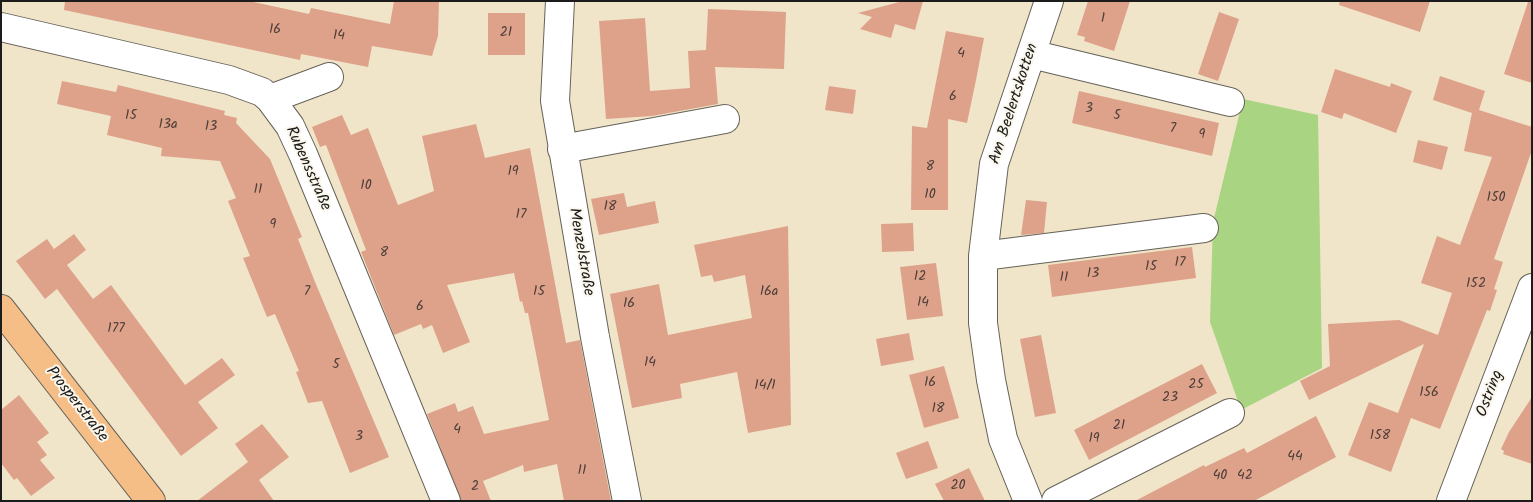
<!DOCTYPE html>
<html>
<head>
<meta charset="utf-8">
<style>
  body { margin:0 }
  #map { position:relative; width:1533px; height:502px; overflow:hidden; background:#f0e5c9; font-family:Kalam,sans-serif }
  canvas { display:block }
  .frame { position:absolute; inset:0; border:2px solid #1c1c1c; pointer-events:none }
</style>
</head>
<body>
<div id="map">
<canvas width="1533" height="502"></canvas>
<div class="frame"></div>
</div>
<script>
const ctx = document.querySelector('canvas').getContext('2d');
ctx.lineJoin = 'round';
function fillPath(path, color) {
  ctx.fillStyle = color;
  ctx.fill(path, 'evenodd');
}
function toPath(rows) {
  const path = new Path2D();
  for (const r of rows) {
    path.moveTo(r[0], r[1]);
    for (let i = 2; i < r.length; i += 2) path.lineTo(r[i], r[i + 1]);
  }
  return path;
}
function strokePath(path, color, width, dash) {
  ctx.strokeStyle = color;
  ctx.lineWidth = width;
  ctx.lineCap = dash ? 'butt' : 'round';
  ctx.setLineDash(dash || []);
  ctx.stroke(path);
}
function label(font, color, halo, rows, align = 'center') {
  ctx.font = font + ' Kalam,sans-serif';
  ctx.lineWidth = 4;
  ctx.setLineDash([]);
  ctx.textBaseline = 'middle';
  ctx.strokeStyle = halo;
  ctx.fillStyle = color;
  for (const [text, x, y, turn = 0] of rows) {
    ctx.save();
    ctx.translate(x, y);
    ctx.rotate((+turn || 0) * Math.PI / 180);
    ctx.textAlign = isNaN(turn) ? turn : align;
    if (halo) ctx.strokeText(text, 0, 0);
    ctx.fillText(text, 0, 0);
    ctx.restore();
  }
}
fillPath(toPath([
  [1243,99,1318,115,1322,368,1241,410,1210,322,1213,222]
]), '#a9d582');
fillPath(toPath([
  [65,1,249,1,309,14,311,8,390,24,394,1,439,1,438,36,432,56,372,46,368,67,301,54,300,60,64,10],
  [903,1,923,1,915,30,895,24,891,38,860,29,872,17,858,13],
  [1088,1,1130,1,1114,51,1084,41,1085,37,1077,35],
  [1340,1,1430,1,1420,32,1339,5],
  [1528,2,1532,2,1532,83,1504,74],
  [708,9,786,12,784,69,715,67,718,104,652,116,606,119,599,21,645,18,650,91,690,88,688,51,706,50],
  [1219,12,1239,19,1218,81,1198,74],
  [488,13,525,13,525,55,488,55],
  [946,31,984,38,976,80,967,123,948,119,948,210,911,210,912,126,927,128],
  [1335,69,1390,87,1391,83,1412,91,1396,133,1344,113,1342,119,1321,112],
  [1440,76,1485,91,1479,110,1532,127,1532,150,1494,259,1503,262,1494,289,1497,290,1490,311,1487,310,1440,429,1411,418,1391,472,1348,455,1369,402,1398,413,1424,344,1309,400,1300,381,1330,366,1328,324,1399,320,1438,335,1452,293,1421,283,1437,236,1460,245,1492,157,1464,151,1472,113,1433,100],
  [62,81,116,92,118,85,225,111,224,115,237,118,236,123,270,159,302,237,298,239,315,282,389,457,350,473,322,401,308,403,296,372,299,371,275,314,267,317,243,258,250,256,228,201,236,198,220,161,161,156,162,148,107,135,111,116,57,104],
  [829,86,856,90,853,114,825,110],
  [1079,91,1219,123,1212,156,1072,123],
  [342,115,351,135,368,128,398,205,434,191,422,136,476,124,485,158,530,148,566,343,580,340,611,501,564,501,557,464,524,472,523,465,483,481,491,501,461,501,427,414,455,403,458,412,473,406,484,434,549,420,528,313,525,313,522,301,520,302,514,273,447,285,470,342,443,353,432,325,423,329,421,324,394,335,361,252,366,250,326,145,320,147,312,127],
  [1418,140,1448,147,1442,170,1413,162],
  [624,193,627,207,655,201,659,223,599,235,591,199],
  [1026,200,1047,202,1044,233,1021,235],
  [913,223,914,251,882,252,881,224],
  [788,226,791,425,748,433,737,372,680,384,682,398,632,408,610,294,659,284,668,335,752,318,745,275,714,282,712,275,701,277,694,245],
  [74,234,86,250,67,265,93,299,111,285,185,385,222,358,235,375,198,402,218,428,181,456,57,289,45,299,16,261,47,239,54,249],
  [1192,247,1196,278,1052,297,1048,265],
  [936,263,943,316,907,320,900,267],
  [909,333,914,360,881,366,876,339],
  [1041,335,1056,413,1035,417,1020,339],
  [1202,364,1217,393,1089,460,1074,430],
  [944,366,959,418,924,428,909,375],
  [19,395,49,433,37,442,47,455,40,460,55,478,31,496,17,478,14,480,1,463,1,410],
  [1532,397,1532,464,1503,454,1504,451,1501,449,1509,432],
  [1316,416,1336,457,1254,501,1135,501,1204,465,1205,467,1244,448,1247,453],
  [262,424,289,457,259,480,274,501,197,501,248,462,235,444],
  [928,441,938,468,906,479,896,453],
  [969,468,985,501,944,501,935,484]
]), '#dea28a');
const minor = toPath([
  [560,1,555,101,595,337,627,501],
  [1,27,229,80,262,92,270,99,290,126,303,154,446,501],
  [1031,54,1230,102],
  [270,99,329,77],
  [562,149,725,119],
  [983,256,1204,228],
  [1028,501,1003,439,991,380,983,323,983,256,994,164,1049,1],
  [1056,501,1230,413],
  [1451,501,1532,288]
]);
const major = toPath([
  [1,309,151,501]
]);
strokePath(minor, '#666259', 30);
strokePath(major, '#666259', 30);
strokePath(minor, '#fff', 28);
strokePath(major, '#f6be87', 28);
label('14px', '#4c3e38', null, [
  ["1",1103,20],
  ["16",275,31],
  ["21",506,34],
  ["14",339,37],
  ["4",961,55],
  ["6",953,98],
  ["3",1089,110],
  ["15",131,117],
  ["5",1117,117],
  ["13a",168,126],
  ["13",211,128],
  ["7",1173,130],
  ["9",1202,136],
  ["8",930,168],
  ["19",513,173],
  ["10",366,187],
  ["11",258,191],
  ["10",930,196],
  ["150",1496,199],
  ["18",610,208],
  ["17",521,216],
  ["9",273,226],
  ["8",384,254],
  ["17",1180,264],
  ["15",1151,268],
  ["13",1093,275],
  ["12",920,278],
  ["11",1064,279],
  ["152",1476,285],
  ["7",307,293],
  ["15",539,293],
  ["16a",769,293],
  ["14",923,304],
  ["16",629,305],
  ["6",420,308],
  ["177",116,330],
  ["14",650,364],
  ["5",336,366],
  ["16",930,384],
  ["25",1196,386],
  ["14/1",765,387],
  ["156",1429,394],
  ["23",1170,399],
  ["18",938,410],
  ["21",1119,427],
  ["4",457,431],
  ["158",1380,437],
  ["3",359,438],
  ["19",1094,440],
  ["44",1295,458],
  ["11",582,472],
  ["40",1220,477],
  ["42",1245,477],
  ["20",958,487],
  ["2",475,488]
]);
label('16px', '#1c1c1c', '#fbf7ec', [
  ["Am Beelertskotten",1015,104,-72],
  ["Rubensstraße",307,169,66],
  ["Menzelstraße",580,252,80],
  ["Ostring",1491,394,-69],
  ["Prosperstraße",76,405,52]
]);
</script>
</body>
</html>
